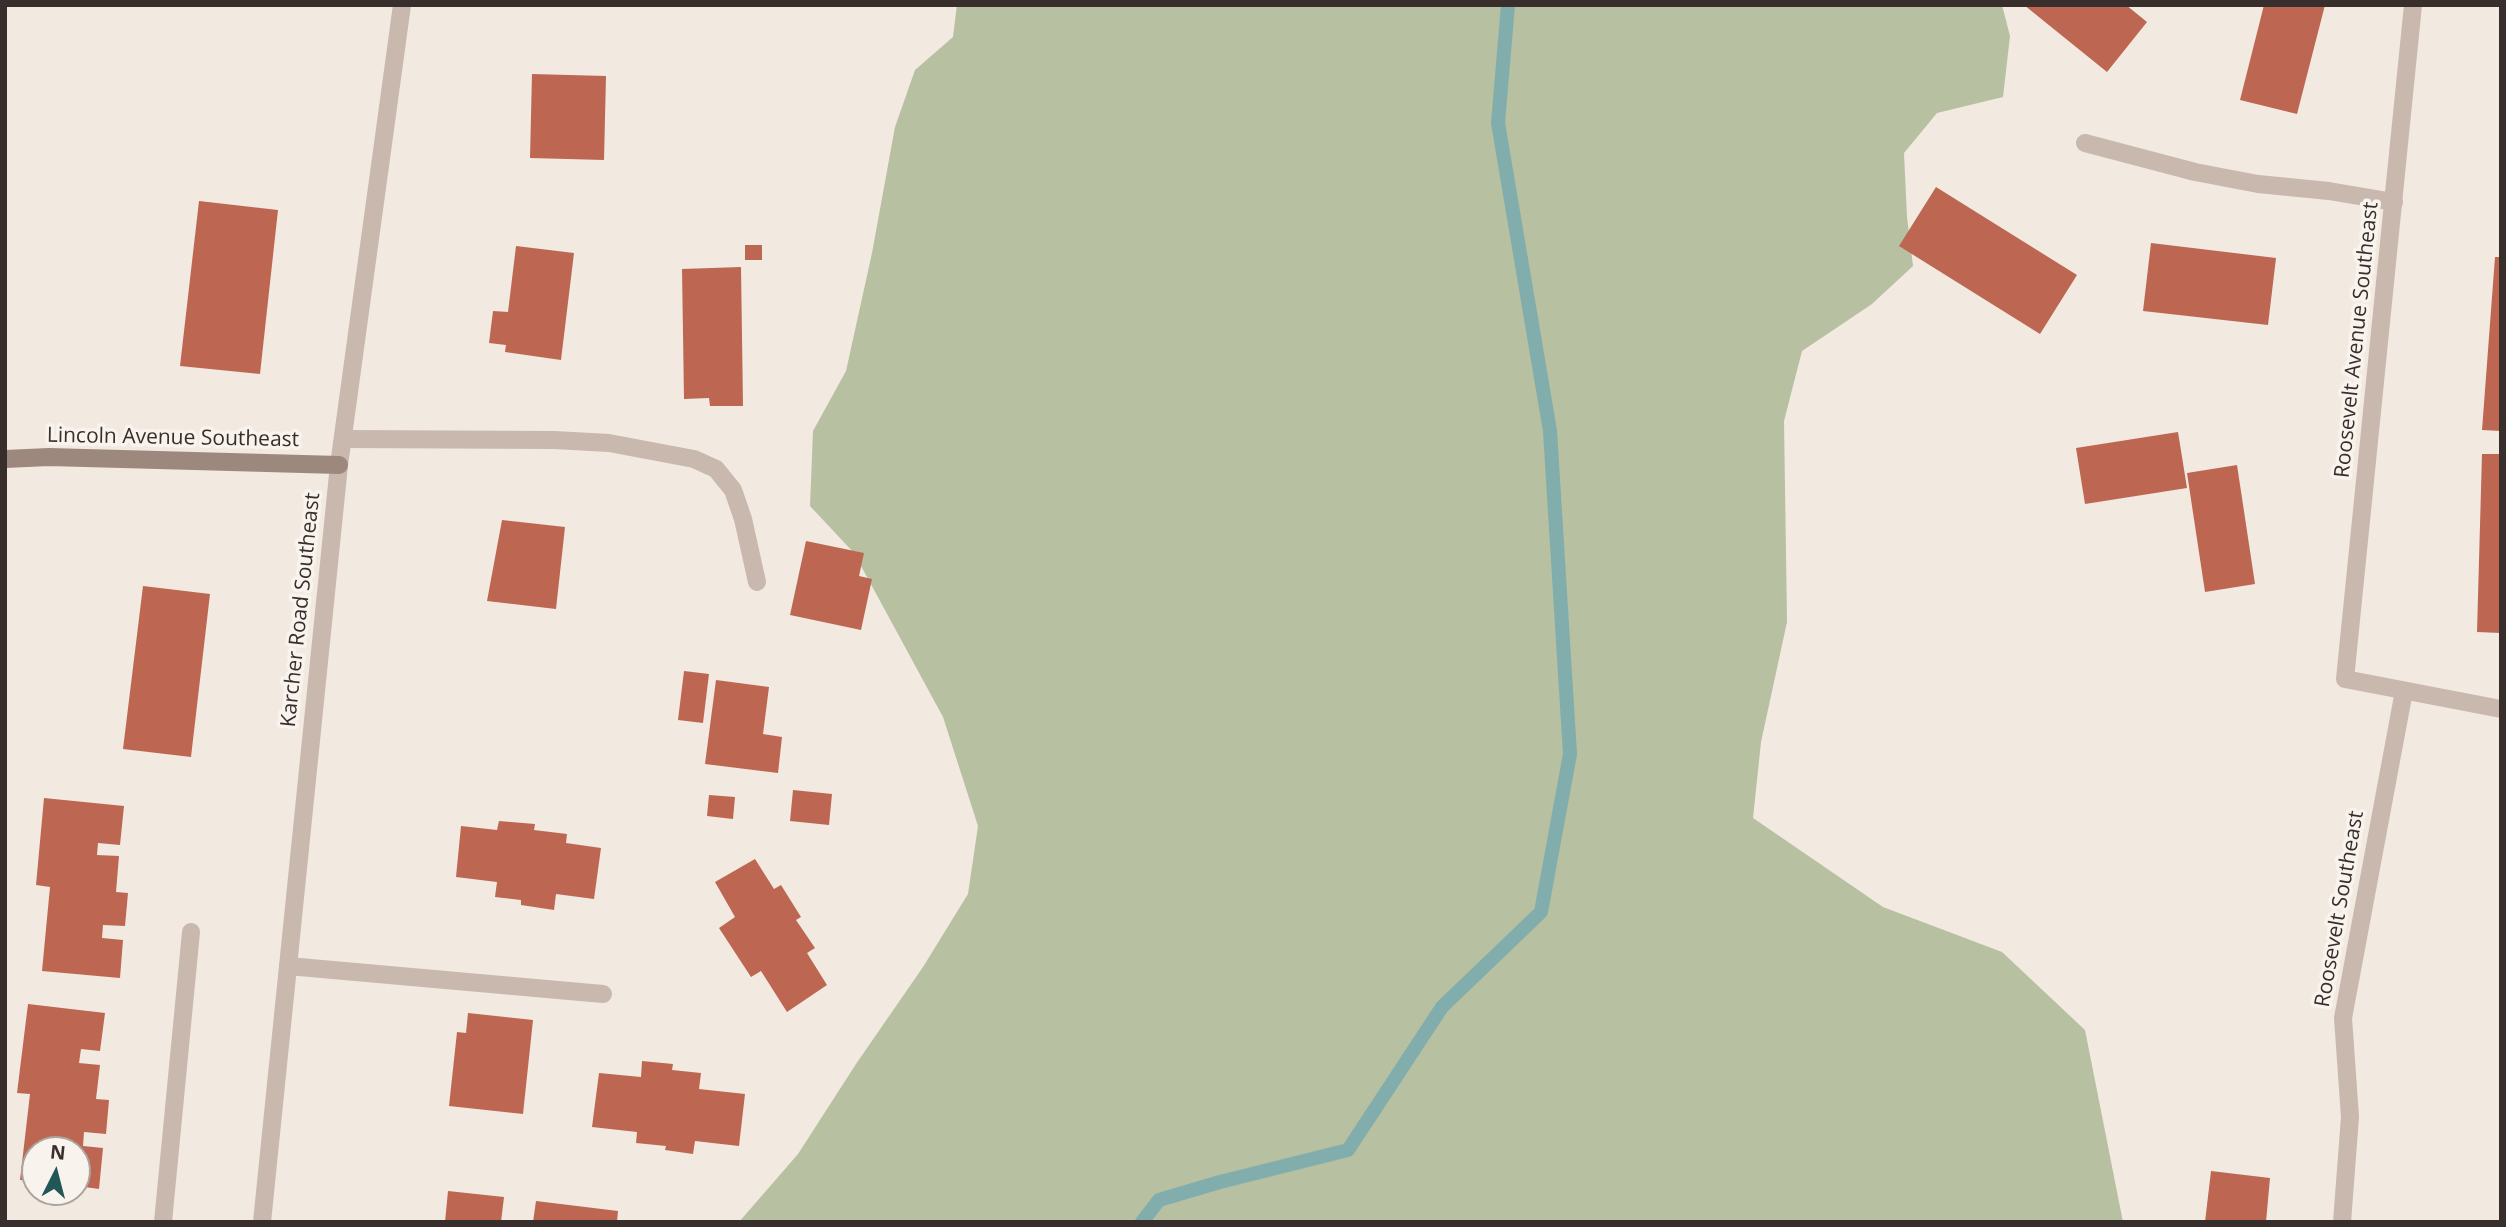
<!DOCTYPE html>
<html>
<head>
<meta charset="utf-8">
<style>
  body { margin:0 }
  #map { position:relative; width:2506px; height:1227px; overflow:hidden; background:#f2e9e0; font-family:"Open Sans",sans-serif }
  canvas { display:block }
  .frame { position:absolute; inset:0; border:7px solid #382e2b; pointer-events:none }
  .north { position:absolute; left:21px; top:1136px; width:70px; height:70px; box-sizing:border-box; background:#f9f3ed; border:2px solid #aca49f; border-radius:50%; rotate:6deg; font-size:19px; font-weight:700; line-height:28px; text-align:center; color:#382e2b }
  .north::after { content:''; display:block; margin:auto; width:24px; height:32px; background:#235657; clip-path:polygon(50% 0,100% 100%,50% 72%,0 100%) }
</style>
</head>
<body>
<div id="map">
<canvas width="2506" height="1227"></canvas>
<div class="frame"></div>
<div class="north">N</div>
</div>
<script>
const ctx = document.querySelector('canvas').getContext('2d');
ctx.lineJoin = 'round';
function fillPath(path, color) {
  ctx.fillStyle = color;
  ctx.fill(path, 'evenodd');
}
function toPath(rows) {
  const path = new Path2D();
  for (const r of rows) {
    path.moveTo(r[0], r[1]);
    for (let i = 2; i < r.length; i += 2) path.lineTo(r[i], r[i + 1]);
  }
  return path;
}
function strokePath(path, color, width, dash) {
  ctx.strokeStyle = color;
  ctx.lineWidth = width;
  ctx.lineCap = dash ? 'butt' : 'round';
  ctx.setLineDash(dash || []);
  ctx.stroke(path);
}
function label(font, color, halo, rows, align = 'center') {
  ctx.font = font + ' "Open Sans",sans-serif';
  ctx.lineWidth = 7;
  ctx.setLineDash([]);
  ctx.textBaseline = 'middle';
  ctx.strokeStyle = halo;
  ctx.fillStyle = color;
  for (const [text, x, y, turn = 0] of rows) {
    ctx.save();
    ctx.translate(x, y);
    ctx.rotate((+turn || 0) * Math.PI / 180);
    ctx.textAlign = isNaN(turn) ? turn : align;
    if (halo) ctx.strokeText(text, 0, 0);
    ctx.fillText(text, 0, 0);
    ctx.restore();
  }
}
fillPath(toPath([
  [957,5,2002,5,2010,36,2003,97,1937,113,1904,153,1907,217,1913,266,1872,304,1802,351,1784,421,1787,622,1761,742,1753,818,1883,907,2002,952,2085,1030,2123,1222,739,1222,798,1154,856,1064,923,967,968,894,978,826,943,717,854,553,810,506,813,431,846,371,872,253,895,127,915,70,953,37]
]), '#b7c0a1');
strokePath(toPath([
  [1142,1222,1159,1200,1220,1182,1348,1150,1442,1007,1541,912,1570,754,1550,431,1498,123,1508,5]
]), '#81adac', 14);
fillPath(toPath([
  [2024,5,2126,5,2147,22,2107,72],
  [2264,5,2325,5,2297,114,2240,100],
  [532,74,606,76,604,160,530,158],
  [1936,187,2077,275,2040,334,1899,246],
  [199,201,278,210,260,374,180,366],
  [2151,243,2276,258,2268,325,2143,311],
  [745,245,762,245,762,260,745,260],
  [516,246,574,253,561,360,505,352,506,345,489,343,493,311,508,312],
  [2495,257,2501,257,2501,431,2482,430],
  [741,267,743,406,710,406,709,398,684,399,682,269],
  [2178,432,2187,488,2085,504,2076,448],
  [2482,454,2501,454,2501,633,2477,632],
  [2237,465,2255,584,2205,592,2187,473],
  [502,520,565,527,556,609,487,601],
  [806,541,864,553,859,576,872,579,861,630,790,615],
  [143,586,210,594,191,757,123,749],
  [684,671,709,674,703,723,678,720],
  [716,680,769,687,763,734,782,737,778,773,705,764],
  [793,790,832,794,829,825,790,821],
  [709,795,735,797,733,819,707,816],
  [44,798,124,806,120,845,98,843,97,855,119,856,116,892,128,893,125,926,103,925,102,938,123,940,120,978,42,971,50,887,36,885],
  [499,821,535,824,534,830,567,834,566,843,601,848,594,899,556,894,554,910,521,905,521,900,495,897,497,882,456,877,461,826,497,830],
  [755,859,774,889,781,885,801,917,796,920,815,948,807,953,827,985,787,1012,761,971,751,977,719,928,735,917,715,882],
  [28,1004,105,1013,100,1051,81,1049,79,1063,100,1065,96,1099,109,1100,106,1134,84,1132,83,1146,103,1148,99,1189,77,1186,77,1150,35,1150,35,1181,20,1180,30,1094,17,1093],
  [468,1013,533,1020,523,1114,449,1106,457,1032,466,1033],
  [642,1061,673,1064,672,1070,701,1073,699,1089,745,1094,739,1146,695,1141,693,1154,665,1150,666,1146,636,1143,637,1132,592,1127,599,1073,641,1077],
  [2211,1171,2270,1178,2266,1222,2205,1222],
  [448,1191,504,1197,501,1222,445,1222],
  [536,1201,618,1211,617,1222,533,1222]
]), '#bd6753');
strokePath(toPath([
  [2085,143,2195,172,2258,184,2329,191,2394,202],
  [343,439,554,440,609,443,694,459,716,469,733,490,743,519,757,582],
  [288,966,603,994],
  [163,1222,191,932],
  [2342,1222,2350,1117,2343,1018,2404,691]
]), '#c9b8ad', 18);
strokePath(toPath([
  [2413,5,2345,679,2501,709],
  [262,1222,339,465,402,5]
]), '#c9b8ad', 18);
strokePath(toPath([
  [5,459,49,457,339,465]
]), '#9d887e', 18);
label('21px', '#382e2b', '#f9f3ed', [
  ["Roosevelt Avenue Southeast",2357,340,-84],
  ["Lincoln Avenue Southeast",173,438,1],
  ["Karcher Road Southeast",301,610,-84],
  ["Roosevelt Southeast",2340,909,-80]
]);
</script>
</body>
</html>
